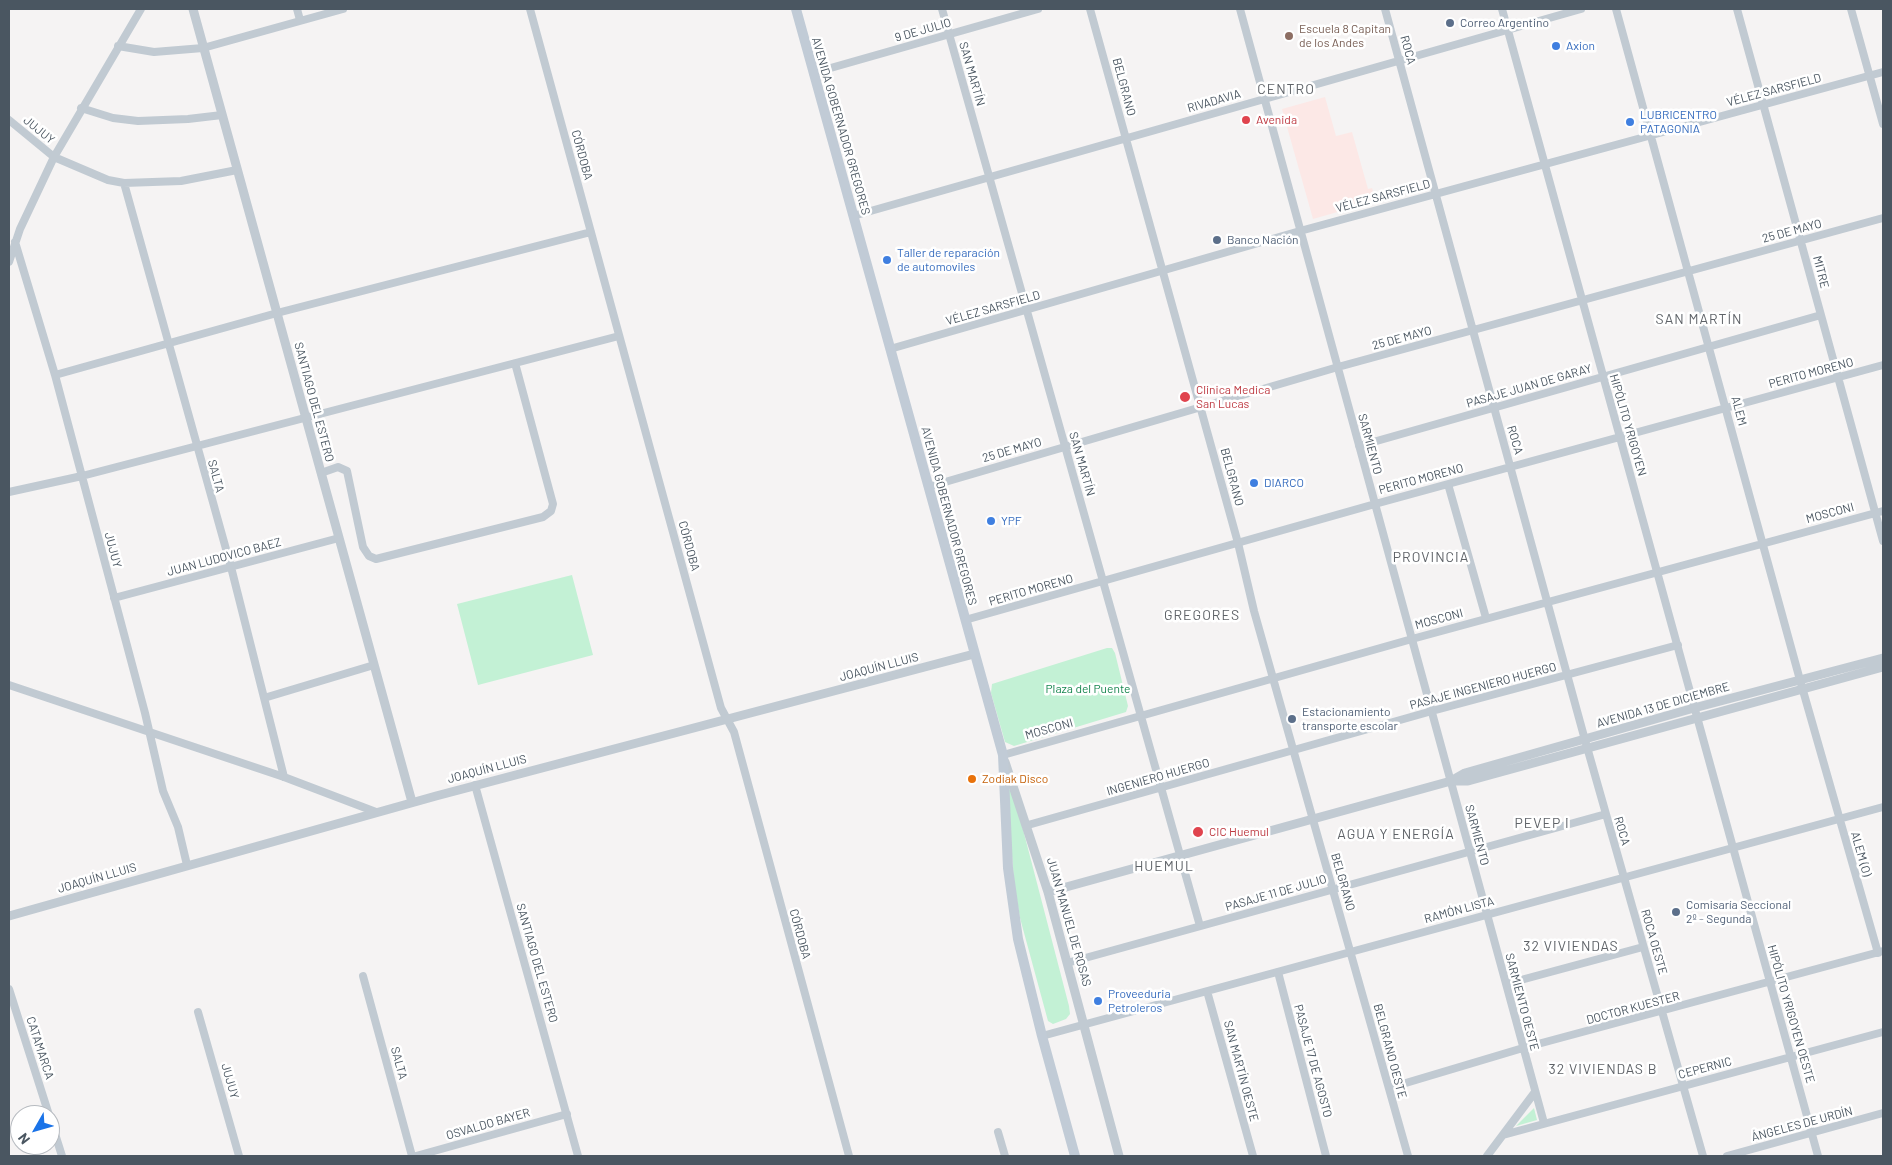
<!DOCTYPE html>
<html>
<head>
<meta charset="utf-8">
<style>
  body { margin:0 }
  #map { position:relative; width:1892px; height:1165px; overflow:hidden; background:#f5f3f3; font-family:Barlow,sans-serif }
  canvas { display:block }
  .frame { position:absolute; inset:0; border:10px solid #4a5661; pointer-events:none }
  .north { position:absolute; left:10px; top:1105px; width:50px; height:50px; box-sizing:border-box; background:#fff; border:1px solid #b7bbc0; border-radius:50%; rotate:232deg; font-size:14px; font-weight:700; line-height:20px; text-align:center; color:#4a5661 }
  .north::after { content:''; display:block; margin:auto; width:18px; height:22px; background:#1a73e8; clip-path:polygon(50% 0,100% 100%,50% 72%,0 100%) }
</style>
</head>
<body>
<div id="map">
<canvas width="1892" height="1165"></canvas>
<div class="frame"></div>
<div class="north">N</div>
</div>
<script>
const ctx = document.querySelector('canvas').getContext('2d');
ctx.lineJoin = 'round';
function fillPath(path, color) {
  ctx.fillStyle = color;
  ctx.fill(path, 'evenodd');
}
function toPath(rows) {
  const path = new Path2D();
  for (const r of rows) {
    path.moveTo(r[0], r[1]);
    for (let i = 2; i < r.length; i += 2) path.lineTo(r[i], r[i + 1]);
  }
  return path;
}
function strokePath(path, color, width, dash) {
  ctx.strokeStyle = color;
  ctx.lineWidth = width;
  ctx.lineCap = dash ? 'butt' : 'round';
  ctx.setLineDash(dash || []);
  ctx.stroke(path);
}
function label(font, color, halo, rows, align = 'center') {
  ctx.font = font + ' Barlow,sans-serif';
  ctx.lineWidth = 5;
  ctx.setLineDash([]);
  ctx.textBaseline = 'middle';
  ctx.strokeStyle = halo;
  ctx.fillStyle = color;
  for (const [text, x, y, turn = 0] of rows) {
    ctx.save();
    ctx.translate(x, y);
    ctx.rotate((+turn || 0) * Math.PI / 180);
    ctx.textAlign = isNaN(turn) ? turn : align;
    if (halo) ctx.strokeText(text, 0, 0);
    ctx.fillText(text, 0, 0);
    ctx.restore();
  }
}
fillPath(toPath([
  [1325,97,1336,136,1352,132,1368,189,1372,188,1376,201,1313,219,1282,109]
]), '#fce8e6');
fillPath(toPath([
  [572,575,593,655,478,685,457,604],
  [1107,648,1112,648,1115,653,1128,706,1126,712,1014,746,1005,742,991,693,992,684],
  [1007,789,1013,791,1069,1006,1070,1014,1066,1019,1053,1024,1048,1021,1020,918,1014,882],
  [1534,1108,1537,1120,1516,1126]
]), '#c3f1d5');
strokePath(toPath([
  [297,9,300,20],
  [530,9,721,708,734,732,849,1156],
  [942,9,1200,926],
  [1090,9,1238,543,1254,611,1408,1156],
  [1240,9,1544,1123],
  [1385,9,1585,740,1703,1156],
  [1502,9,1818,1156],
  [1616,9,1800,680,1878,953],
  [1737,9,1883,541],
  [1851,9,1883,124],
  [118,46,154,52,203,48,343,9],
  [813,73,1038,9],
  [81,108,113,118,138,121,188,119,222,115],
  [9,120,54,157,108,180,124,183,181,181,237,170],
  [124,183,231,567,284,777],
  [853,216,1581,9],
  [15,242,55,375,145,713,163,791,178,827,187,865],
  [9,262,20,229,54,157,141,9],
  [890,349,1300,231,1883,72],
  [55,375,277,313,591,232],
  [1359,446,1821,315],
  [321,473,338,467,347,471,363,547,369,556,376,559,543,517,551,511,553,504,515,363],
  [1448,484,1486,618],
  [928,487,1338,367,1883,218],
  [9,492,82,476,619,336],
  [114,598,339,538],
  [965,620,1375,504,1883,365],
  [9,685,284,777,376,812],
  [264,698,374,665],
  [1003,755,1412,639,1883,511],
  [475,785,578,1156],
  [1028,825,1432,711,1678,645],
  [1067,963,1606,814],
  [1278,972,1326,1156],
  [363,976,412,1156],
  [1506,984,1643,947],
  [9,989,49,1115],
  [1207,991,1253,1156],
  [198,1012,239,1156],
  [1042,1036,1883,807],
  [1389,1088,1523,1048,1883,951],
  [50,1118,62,1156],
  [998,1132,1005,1156],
  [1503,1135,1883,1032],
  [416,1156,567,1114],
  [1487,1156,1535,1092],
  [1727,1156,1883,1113]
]), '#c1cad2', 8);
strokePath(toPath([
  [193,9,412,802],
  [1005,762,1048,892,1119,1156],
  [1454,781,1468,781,1883,667],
  [1048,892,1451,781,1465,773,1694,708,1883,658],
  [9,916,436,796,974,654]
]), '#c1cad2', 9);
strokePath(toPath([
  [796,9,1003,755,1008,868,1018,939,1042,1036,1075,1156]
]), '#c1cbd6', 10);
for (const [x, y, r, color] of [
  [1450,23,5,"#5c6f8a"],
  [1289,36,5,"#8d6e63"],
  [1556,46,5,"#3f7fe0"],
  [1246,120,5,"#e0444e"],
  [1630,122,5,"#3f7fe0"],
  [1217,240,5,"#5c6f8a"],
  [887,260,5,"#3f7fe0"],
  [1185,397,6,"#e0444e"],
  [1254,483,5,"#3f7fe0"],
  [991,521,5,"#3f7fe0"],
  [1292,719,5,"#5c6f8a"],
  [972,779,5,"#e8710a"],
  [1198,832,6,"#e0444e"],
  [1676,912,5,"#5c6f8a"],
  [1098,1001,5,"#3f7fe0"]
]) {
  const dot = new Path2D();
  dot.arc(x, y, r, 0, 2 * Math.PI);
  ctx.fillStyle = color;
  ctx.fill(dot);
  strokePath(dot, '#fff', 2);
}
label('12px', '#4e5e75', '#fff', [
  ["Correo Argentino",1460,23],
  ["Banco Nación",1227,240],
  ["Estacionamiento",1302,712],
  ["transporte escolar",1302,726],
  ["Comisaría Seccional",1686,905],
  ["2º - Segunda",1686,919]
], 'left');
label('12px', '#785e54', '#fff', [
  ["Escuela 8 Capitan",1299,29],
  ["de los Andes",1299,43]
], 'left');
label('12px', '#4a5661', '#fff', [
  ["9 DE JULIO",923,30,-16],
  ["ROCA",1408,50,75],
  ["SAN MARTÍN",972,74,74],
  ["BELGRANO",1124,87,75],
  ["VÉLEZ SARSFIELD",1774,90,-15],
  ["RIVADAVIA",1214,101,-16],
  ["AVENIDA GOBERNADOR GREGORES",841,126,74],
  ["JUJUY",39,130,39],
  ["CÓRDOBA",582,155,75],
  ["VÉLEZ SARSFIELD",1383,196,-15],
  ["25 DE MAYO",1792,231,-15],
  ["MITRE",1821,272,76],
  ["VÉLEZ SARSFIELD",993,308,-16],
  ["25 DE MAYO",1402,338,-15],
  ["PERITO MORENO",1811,373,-15],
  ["PASAJE JUAN DE GARAY",1529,386,-16],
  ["SANTIAGO DEL ESTERO",314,402,75],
  ["ALEM",1739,411,75],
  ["HIPÓLITO YRIGOYEN",1628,425,74],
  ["ROCA",1515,440,74],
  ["SARMIENTO",1370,444,75],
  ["25 DE MAYO",1012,450,-16],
  ["SAN MARTÍN",1082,464,74],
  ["SALTA",216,476,75],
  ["BELGRANO",1232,477,75],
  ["PERITO MORENO",1421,479,-15],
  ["MOSCONI",1830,513,-15],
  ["AVENIDA GOBERNADOR GREGORES",949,516,75],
  ["CÓRDOBA",689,546,75],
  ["JUJUY",113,550,75],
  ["JUAN LUDOVICO BAEZ",224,557,-15],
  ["PERITO MORENO",1031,590,-16],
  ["MOSCONI",1439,619,-15],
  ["JOAQUÍN LLUIS",879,667,-15],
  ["PASAJE INGENIERO HUERGO",1483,686,-15],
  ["AVENIDA 13 DE DICIEMBRE",1663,705,-16],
  ["MOSCONI",1049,729,-16],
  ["JOAQUÍN LLUIS",487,769,-15],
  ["INGENIERO HUERGO",1158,777,-16],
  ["ROCA",1622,831,74],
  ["SARMIENTO",1477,835,75],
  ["ALEM (O)",1861,854,74],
  ["JOAQUÍN LLUIS",97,878,-16],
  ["BELGRANO",1343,882,74],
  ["PASAJE 11 DE JULIO",1276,893,-16],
  ["RAMÓN LISTA",1459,910,-15],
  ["JUAN MANUEL DE ROSAS",1069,922,74],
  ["CÓRDOBA",800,934,75],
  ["ROCA OESTE",1654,942,74],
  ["SANTIAGO DEL ESTERO",537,963,74],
  ["SARMIENTO OESTE",1522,1002,75],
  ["DOCTOR KUESTER",1633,1008,-15],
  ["HIPÓLITO YRIGOYEN OESTE",1791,1014,74],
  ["CATAMARCA",40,1048,72],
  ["BELGRANO OESTE",1390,1051,75],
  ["PASAJE 17 DE AGOSTO",1313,1061,75],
  ["SALTA",399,1063,75],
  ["CEPERNIC",1705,1068,-15],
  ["SAN MARTÍN OESTE",1241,1071,75],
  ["JUJUY",230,1081,74],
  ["OSVALDO BAYER",488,1124,-16],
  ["ÁNGELES DE URDÍN",1802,1124,-15]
]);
label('12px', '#366cbe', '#fff', [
  ["Axion",1566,46],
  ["LUBRICENTRO",1640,115],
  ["PATAGONIA",1640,129],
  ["Taller de reparación",897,253],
  ["de automoviles",897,267],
  ["DIARCO",1264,483],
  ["YPF",1001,521],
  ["Proveeduria",1108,994],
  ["Petroleros",1108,1008]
], 'left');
label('12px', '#be3a42', '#fff', [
  ["Avenida",1256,120],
  ["Clinica Medica",1196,390],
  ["San Lucas",1196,404],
  ["CIC Huemul",1209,832]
], 'left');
label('12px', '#17864f', '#fff', [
  ["Plaza del Puente",1088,689]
]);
label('12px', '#c56008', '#fff', [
  ["Zodiak Disco",982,779]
], 'left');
ctx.letterSpacing = '1px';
label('14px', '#5f6368', '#fff', [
  ["CENTRO",1286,89],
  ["SAN MARTÍN",1699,319],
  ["PROVINCIA",1431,557],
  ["GREGORES",1202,615],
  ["PEVEP I",1542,823],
  ["AGUA Y ENERGÍA",1396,834],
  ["HUEMUL",1164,866],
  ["32 VIVIENDAS",1571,946],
  ["32 VIVIENDAS B",1603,1069]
]);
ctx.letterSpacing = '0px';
</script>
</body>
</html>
